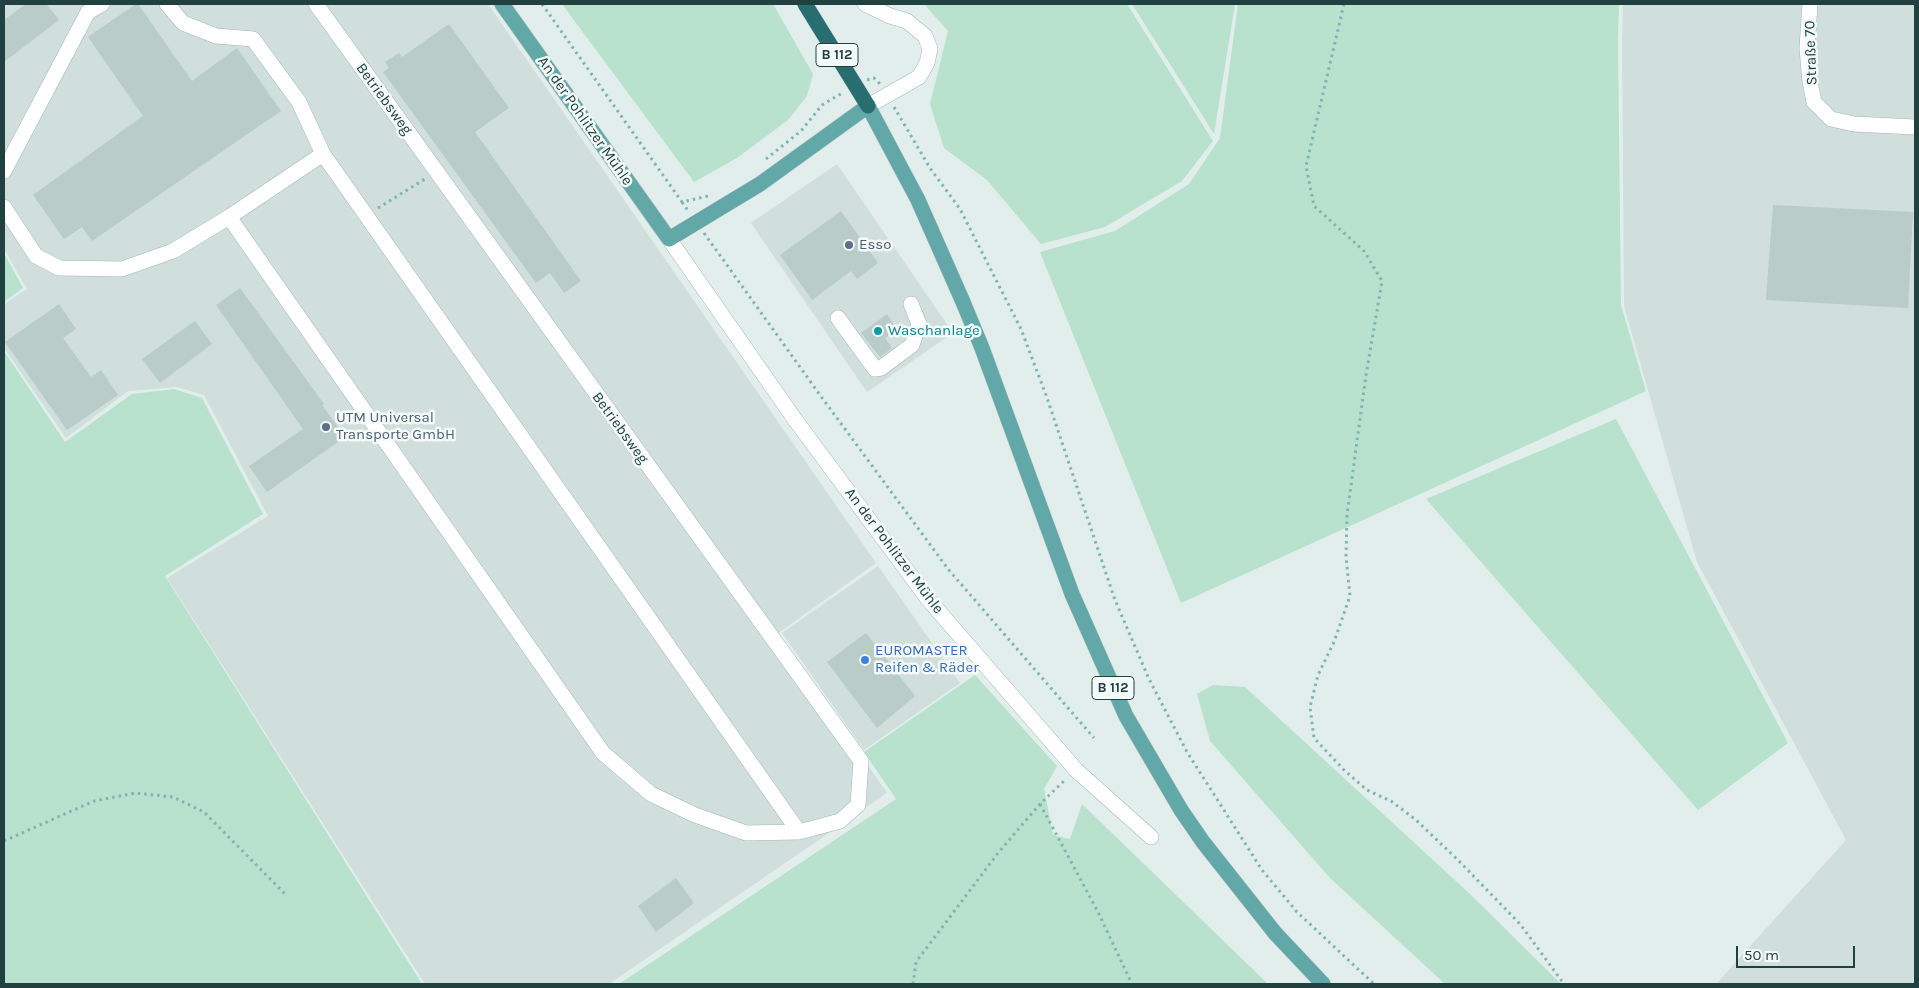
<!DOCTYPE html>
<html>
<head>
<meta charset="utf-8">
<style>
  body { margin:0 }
  #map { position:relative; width:1919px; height:988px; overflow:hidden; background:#e2eeeb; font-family:Karla,sans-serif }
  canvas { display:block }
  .frame { position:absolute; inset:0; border:5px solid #204140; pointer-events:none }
  .scale { position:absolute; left:1736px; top:946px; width:119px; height:22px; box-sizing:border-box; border:2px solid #204140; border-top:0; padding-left:6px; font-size:15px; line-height:18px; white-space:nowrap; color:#204140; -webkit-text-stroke:4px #f3faf8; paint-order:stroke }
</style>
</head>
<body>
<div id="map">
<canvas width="1919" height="988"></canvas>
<div class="frame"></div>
<div class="scale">50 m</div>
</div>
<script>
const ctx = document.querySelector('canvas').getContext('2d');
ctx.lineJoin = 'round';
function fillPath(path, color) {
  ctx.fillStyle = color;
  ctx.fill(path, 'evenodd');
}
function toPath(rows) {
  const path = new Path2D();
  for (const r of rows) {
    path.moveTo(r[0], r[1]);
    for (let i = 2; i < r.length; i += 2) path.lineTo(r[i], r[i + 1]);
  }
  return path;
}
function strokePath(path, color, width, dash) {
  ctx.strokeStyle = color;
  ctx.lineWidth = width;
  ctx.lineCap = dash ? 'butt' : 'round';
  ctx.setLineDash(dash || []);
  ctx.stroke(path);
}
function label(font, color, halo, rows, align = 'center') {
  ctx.font = font + ' Karla,sans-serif';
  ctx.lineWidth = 5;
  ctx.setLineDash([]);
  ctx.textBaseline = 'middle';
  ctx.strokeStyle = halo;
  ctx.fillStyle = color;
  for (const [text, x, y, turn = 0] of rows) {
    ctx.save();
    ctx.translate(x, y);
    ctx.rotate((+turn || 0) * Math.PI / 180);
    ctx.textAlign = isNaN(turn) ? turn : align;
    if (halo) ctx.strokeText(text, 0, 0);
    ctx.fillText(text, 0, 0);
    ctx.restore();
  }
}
fillPath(toPath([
  [4,4,488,4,876,563,777,634,887,793,609,984,425,984,167,578,268,516,204,395,177,387,128,391,66,438,4,348,4,304,27,289,4,249],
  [1623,4,1915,4,1915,984,1716,984,1846,840,1697,562,1624,306,1622,40],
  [837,164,953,333,867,392,751,223],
  [878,566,960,683,864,750,782,633]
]), '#d0dedc');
fillPath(toPath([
  [562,4,773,4,813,74,807,96,788,120,737,158,694,182],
  [924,4,1127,4,1213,141,1182,181,1105,227,1041,244,987,180,944,148,930,104,948,31],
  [1132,4,1235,4,1214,134],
  [1238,4,1619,4,1618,42,1621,305,1646,391,1181,603,1040,252,1115,231,1189,184,1220,138],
  [4,253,23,288,4,302],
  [4,351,65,442,132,394,174,389,202,398,263,514,165,576,422,984,4,984],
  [1616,419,1788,743,1698,810,1426,499],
  [975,675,1057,766,1044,789,1053,835,1070,839,1082,804,1268,984,619,984,896,799,864,752],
  [1213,685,1245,687,1470,894,1561,984,1445,984,1330,878,1210,741,1197,694]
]), '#b8e1ce');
fillPath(toPath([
  [26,4,46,4,59,20,4,62,4,20],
  [136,4,138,4,192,81,237,48,281,111,92,241,82,227,64,239,33,195,143,116,88,37],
  [449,24,509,108,475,132,581,281,564,293,550,273,536,283,383,72,389,68,385,62,399,53,402,57],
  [1773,205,1913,212,1908,308,1766,300],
  [841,211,878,263,857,279,851,271,812,300,780,255],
  [240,288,324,404,322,405,345,437,267,492,249,466,303,429,216,305],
  [59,304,76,329,63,338,91,377,101,370,118,395,67,430,5,342],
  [887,314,897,329,885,338,892,348,880,357,861,333],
  [195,321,212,344,160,383,142,359],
  [866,633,915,696,877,728,827,662],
  [676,878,694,903,656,932,638,906]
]), '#baccc8');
const minor = toPath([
  [167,4,183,23,216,36,253,39,299,102,323,154,799,832],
  [865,4,890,16,907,21,925,36,930,49,927,63,919,77,868,106],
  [1810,4,1807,48,1810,82,1814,102,1831,119,1854,124,1915,127],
  [4,171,88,12,102,4],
  [4,207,36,256,59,268,122,269,173,251,229,217,323,154],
  [229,217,603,753,651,794,695,815,746,833,799,832,840,821,858,805,861,761,316,4],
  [669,239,796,421,928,599,1076,770,1151,837],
  [838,318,875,369,881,368,912,345,919,324,911,304]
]);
const major = toPath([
  [502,4,669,239,760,184,868,106,918,200,963,302,982,348,1072,594,1126,716,1181,810,1203,842,1275,933,1323,984]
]);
const highway = toPath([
  [805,4,868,106]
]);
strokePath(minor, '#a4b7b4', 16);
strokePath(major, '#c1caca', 16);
strokePath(highway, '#c1caca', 16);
strokePath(toPath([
  [542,4,682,202,708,196],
  [1344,4,1306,166,1314,206,1364,251,1382,281,1366,375,1347,515,1346,556,1350,596,1334,642,1318,675,1310,707,1314,738,1344,770,1367,790,1391,801,1416,820,1458,860,1520,924,1564,984],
  [867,80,874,78,880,84],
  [894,107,930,168,960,209,1021,329,1046,395,1115,600,1149,679,1187,752,1262,870,1297,912,1374,984],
  [766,159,801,131,822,105,844,92],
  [682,202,689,212],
  [378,208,425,179],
  [704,233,820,395,948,569,1094,738],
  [1040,804,1097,910,1132,984],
  [4,841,94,801,135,793,173,797,204,812,287,896],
  [913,984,916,962,998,853,1040,804,1066,779]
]), '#7fb5b2', 3, [2.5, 4]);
strokePath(minor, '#fff', 15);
strokePath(major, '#62a8a8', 15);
strokePath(highway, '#286d70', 15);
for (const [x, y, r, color] of [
  [849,245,5,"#5c6f8a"],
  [878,331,5,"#0f9aa8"],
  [326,427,5,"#5c6f8a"],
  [865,660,5,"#3f7fe0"]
]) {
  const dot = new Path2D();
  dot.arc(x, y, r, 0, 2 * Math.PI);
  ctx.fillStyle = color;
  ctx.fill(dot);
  strokePath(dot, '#f3faf8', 2);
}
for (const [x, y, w] of [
  [837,55,42],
  [1113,688,42]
]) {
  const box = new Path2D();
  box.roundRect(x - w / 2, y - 11.5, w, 23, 4);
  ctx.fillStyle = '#f3faf8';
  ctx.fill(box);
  strokePath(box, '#204140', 1);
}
label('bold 14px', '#204140', null, [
  ["B 112",837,55],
  ["B 112",1113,688]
]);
label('15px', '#204140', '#f3faf8', [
  ["Straße 70",1811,53,-92],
  ["Betriebsweg",384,99,54],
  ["An der Pohlitzer Mühle",585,121,55],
  ["Betriebsweg",620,428,54],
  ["An der Pohlitzer Mühle",894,551,53]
]);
label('15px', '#4e5e75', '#f3faf8', [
  ["Esso",859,245],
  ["UTM Universal",336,418],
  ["Transporte GmbH",336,435]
], 'left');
label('15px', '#0d838f', '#f3faf8', [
  ["Waschanlage",888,331]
], 'left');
label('15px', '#366cbe', '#f3faf8', [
  ["EUROMASTER",875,651],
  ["Reifen & Räder",875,668]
], 'left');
</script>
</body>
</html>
